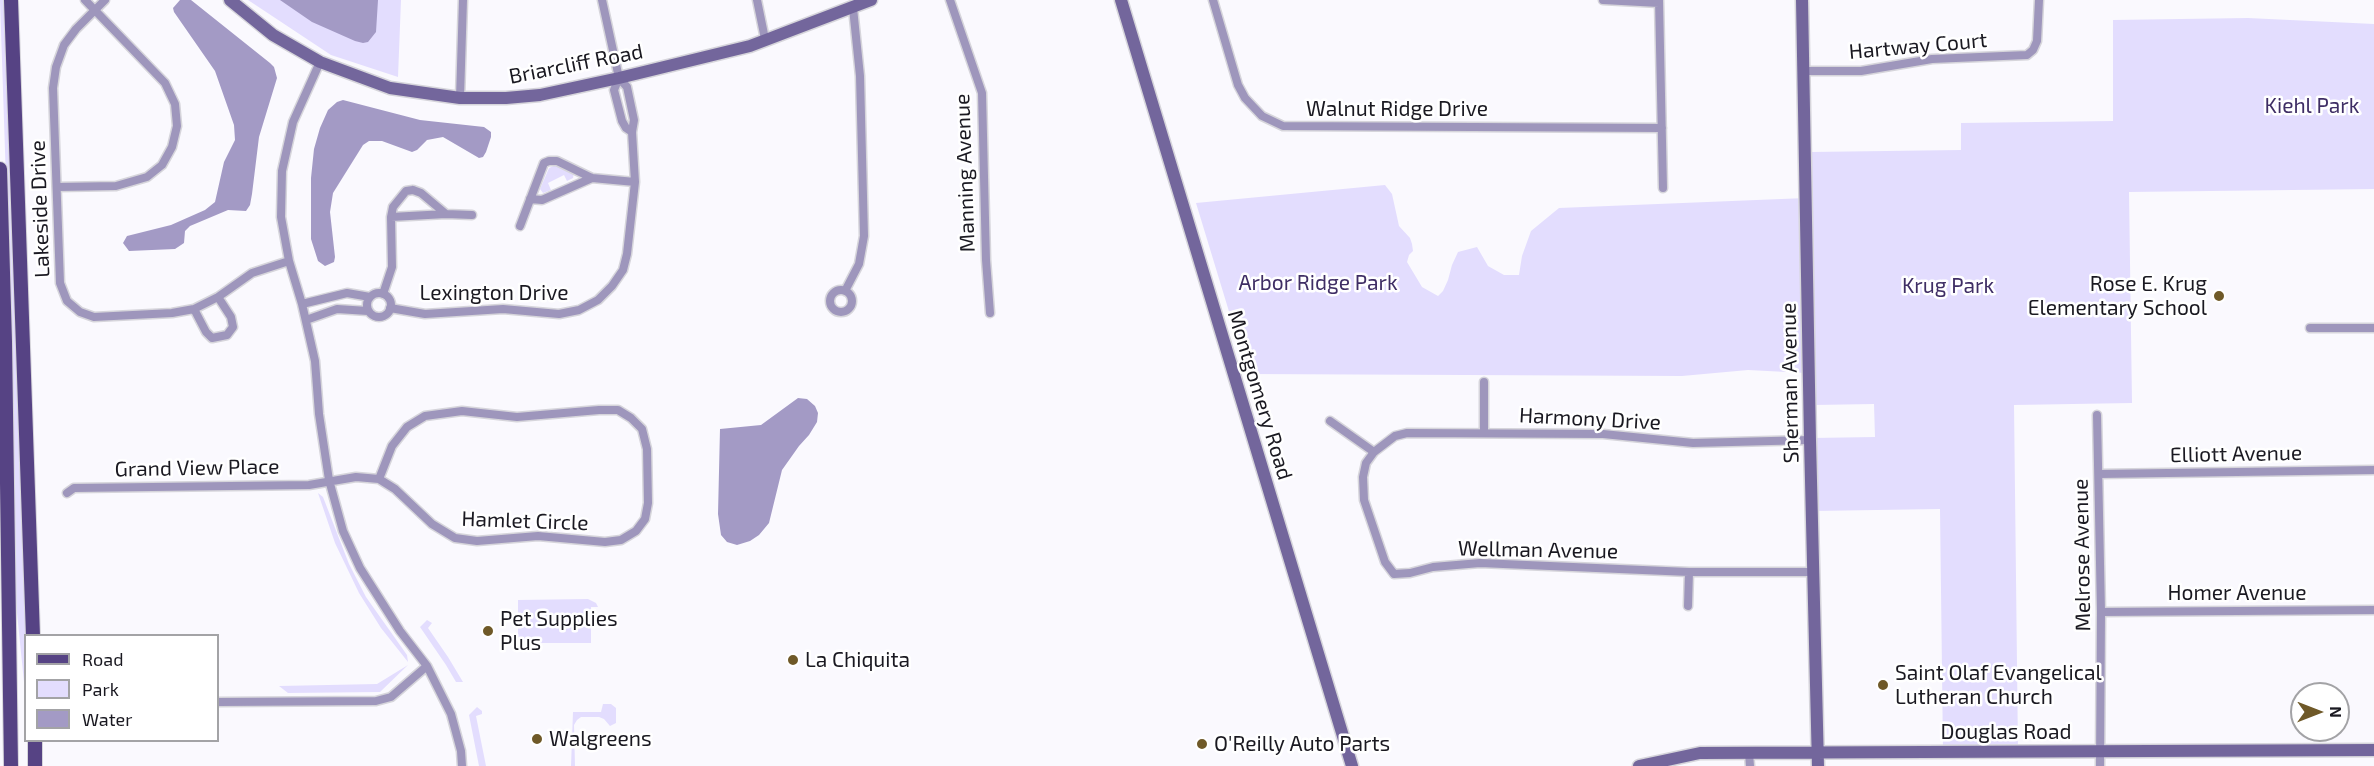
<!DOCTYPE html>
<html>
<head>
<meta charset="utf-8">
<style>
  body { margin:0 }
  #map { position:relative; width:2374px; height:766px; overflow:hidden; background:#faf9fe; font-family:"Exo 2",sans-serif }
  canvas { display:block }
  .legend { position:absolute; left:24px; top:634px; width:195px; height:108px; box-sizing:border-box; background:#fff; border:2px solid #a3a3a6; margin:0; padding:8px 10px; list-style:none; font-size:18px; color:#1a1921 }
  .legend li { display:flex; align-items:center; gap:12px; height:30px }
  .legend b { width:30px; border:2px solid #a3a3a6 }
  .north { position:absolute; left:2290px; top:682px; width:60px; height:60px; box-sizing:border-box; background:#fff; border:2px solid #a3a3a6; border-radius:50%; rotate:90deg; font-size:16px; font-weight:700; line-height:24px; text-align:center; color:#1a1921 }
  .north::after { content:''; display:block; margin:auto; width:21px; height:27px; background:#6f5928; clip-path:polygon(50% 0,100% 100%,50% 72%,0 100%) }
</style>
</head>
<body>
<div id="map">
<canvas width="2374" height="766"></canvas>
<ul class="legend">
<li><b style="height:8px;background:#564384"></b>Road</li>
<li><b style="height:16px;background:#e3ddfe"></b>Park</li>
<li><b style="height:16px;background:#a39ac5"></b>Water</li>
</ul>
<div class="north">N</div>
</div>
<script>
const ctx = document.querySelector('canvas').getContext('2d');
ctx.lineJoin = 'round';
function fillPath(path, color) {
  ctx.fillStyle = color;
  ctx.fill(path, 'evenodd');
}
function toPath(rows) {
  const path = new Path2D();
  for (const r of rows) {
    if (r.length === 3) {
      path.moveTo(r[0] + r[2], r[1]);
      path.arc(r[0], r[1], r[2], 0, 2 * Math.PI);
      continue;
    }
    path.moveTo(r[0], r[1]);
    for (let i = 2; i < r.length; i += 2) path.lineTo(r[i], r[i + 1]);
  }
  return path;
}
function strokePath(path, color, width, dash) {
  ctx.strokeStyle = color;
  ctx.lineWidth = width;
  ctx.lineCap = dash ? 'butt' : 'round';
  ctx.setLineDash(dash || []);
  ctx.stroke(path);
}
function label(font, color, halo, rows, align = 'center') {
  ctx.font = font + ' "Exo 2",sans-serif';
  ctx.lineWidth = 5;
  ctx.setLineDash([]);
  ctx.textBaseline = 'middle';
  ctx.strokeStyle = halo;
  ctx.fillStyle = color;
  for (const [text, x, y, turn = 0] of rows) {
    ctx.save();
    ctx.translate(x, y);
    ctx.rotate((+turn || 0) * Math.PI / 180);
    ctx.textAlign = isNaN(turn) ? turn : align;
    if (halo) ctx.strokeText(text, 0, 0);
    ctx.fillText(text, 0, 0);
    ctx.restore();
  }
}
fillPath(toPath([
  [0,0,5,0,25,567,25,692,15,593,13,392],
  [248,0,401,0,398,77,331,55],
  [2248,18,2374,24,2374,189,2129,192,2132,403,2014,405,2018,751,1943,752,1940,509,1813,511,1812,438,1875,437,1874,404,1814,405,1811,152,1961,150,1961,123,2113,121,2113,20],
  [556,165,574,173,573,178,567,181,564,175,548,183,551,190,543,193,540,189,549,168],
  [1385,185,1392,194,1399,226,1410,238,1412,244,1413,251,1409,255,1407,262,1422,287,1438,296,1443,291,1448,280,1452,265,1458,252,1477,247,1488,266,1504,275,1519,275,1522,256,1531,231,1559,208,1806,198,1806,373,1748,370,1682,376,1248,374,1196,203],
  [318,493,323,497,349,564,366,597,407,655,408,662,381,628,359,593,335,543],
  [588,599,596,603,598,607,591,607,591,643,518,643,518,600],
  [427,620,432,623,428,628,448,657,463,682,456,682,446,665,420,627],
  [408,665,380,692,288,693,279,686,377,684],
  [603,704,611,704,616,708,616,723,610,726,604,719,599,717,581,717,577,720,574,725,575,766,571,766,573,712,601,712],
  [477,707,482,711,482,714,476,716,486,766,479,766,469,715]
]), '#e3ddfe');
fillPath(toPath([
  [180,0,191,0,270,63,274,67,277,78,259,137,252,194,250,205,246,211,228,210,190,226,185,231,184,243,175,249,129,251,123,243,127,236,171,225,205,210,215,202,224,162,235,140,234,125,215,71,174,12,173,8],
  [280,0,378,0,376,32,368,42,363,43,355,41,312,22],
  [343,100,420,120,484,127,491,132,491,137,486,152,483,157,479,158,443,137,427,140,417,150,412,152,382,141,369,141,363,145,333,193,330,212,335,257,334,262,325,266,318,261,311,239,311,178,314,149,320,128,328,110,337,102],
  [798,398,807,399,815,406,818,413,817,422,809,435,799,446,782,470,769,523,759,535,750,541,737,545,727,542,721,535,718,514,720,429,761,425]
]), '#a39ac5');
const street = toPath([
  [105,0,76,29,64,45,56,67,53,88,60,283,67,301,80,312,94,317,172,313,194,309,218,297,252,273,289,261],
  [757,0,765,39],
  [950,0,982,93,986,260,990,313],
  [1213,0,1238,85,1245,98,1262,116,1283,126,1662,128],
  [1603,0,1659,3],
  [1659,0,1663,188],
  [320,62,293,122,282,171,281,217,289,261,302,304,315,361,319,414,329,480,343,531,360,568,400,631,427,666,451,714,461,751,462,766],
  [1804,71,1861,71,1932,59,2027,55,2033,50,2037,41,2039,0],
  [619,78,614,90,622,121,626,128,632,132],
  [460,98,463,0],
  [57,187,116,186,147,177,162,165,172,147,177,126,175,104,165,83,85,0],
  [413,190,421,193,446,214,391,217,393,207,406,191,413,190],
  [530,199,542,200,592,178],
  [446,214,472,215],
  [520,226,544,163,549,161,557,161,592,178,635,182],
  [841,301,11],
  [845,291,859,264,864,236,860,76,853,8],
  [379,305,12],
  [383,294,392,267,391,217],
  [302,304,347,293,370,297],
  [390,308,425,314,503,309,559,314,579,310,598,300,612,286,623,270,627,254,635,182,632,132,634,120,627,87,619,78,602,0],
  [194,309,206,332,212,338,227,335,233,327,231,317,218,297],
  [306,320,337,309,368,311],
  [2310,328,2374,328],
  [1484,382,1484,433],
  [599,410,618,410,631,418,642,429,647,449,648,503,645,519,636,531,621,540,605,542,538,536,477,541,455,538,432,524,395,489,379,479,392,446,407,427,425,416,462,411,517,417,599,410],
  [2097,415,2101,612,2100,766],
  [1330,421,1374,452],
  [1810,440,1693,443,1603,434,1407,433,1395,436,1374,452,1366,463,1363,477,1364,500,1385,562,1394,574,1410,573,1433,567,1480,563,1689,572,1813,572],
  [2099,474,2374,470],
  [67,493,74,488,309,485,356,477,379,479],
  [1688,606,1689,572],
  [2101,612,2374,610],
  [218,702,376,701,391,697,427,666],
  [1749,753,1750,766]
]);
const secondary = toPath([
  [230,0,273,35,320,62,390,88,460,98,506,98,540,95,619,78,750,46,871,0],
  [1121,0,1352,766],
  [1802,0,1810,440,1818,766],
  [1639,766,1700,753,2374,750]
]);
const primary = toPath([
  [11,0,33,636],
  [0,169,5,342,11,766],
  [35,740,35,766]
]);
strokePath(street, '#d6d5db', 11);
strokePath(secondary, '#d6d5db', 15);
strokePath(primary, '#d6d5db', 16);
strokePath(street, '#9e96bc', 8);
strokePath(secondary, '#73669c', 12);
strokePath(primary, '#564384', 14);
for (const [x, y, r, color] of [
  [2219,296,6,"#6f5928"],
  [488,631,6,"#6f5928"],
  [793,660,6,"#6f5928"],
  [1883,685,6,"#6f5928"],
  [537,739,6,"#6f5928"],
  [1202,744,6,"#6f5928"]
]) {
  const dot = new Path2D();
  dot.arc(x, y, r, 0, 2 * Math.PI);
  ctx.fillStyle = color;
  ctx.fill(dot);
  strokePath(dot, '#fff', 2);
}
label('21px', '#1a1921', '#fff', [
  ["Hartway Court",1918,46,-5],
  ["Briarcliff Road",576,64,-11],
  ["Walnut Ridge Drive",1397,109],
  ["Manning Avenue",965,173,-92],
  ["Lakeside Drive",40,209,-92],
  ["Lexington Drive",494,293],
  ["Sherman Avenue",1790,383,-91],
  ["Montgomery Road",1260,395,73],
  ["Harmony Drive",1590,419,3],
  ["Elliott Avenue",2236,454,-1],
  ["Grand View Place",197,468,-1],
  ["Hamlet Circle",525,521,2],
  ["Wellman Avenue",1538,550,1],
  ["Melrose Avenue",2082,555,-91],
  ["Homer Avenue",2237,593],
  ["Douglas Road",2006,732]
]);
label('21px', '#3f2e65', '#fff', [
  ["Kiehl Park",2312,106],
  ["Arbor Ridge Park",1318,283],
  ["Krug Park",1948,286]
]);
label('21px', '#1a1921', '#fff', [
  ["Rose E. Krug",2207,284,"right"],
  ["Elementary School",2207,308,"right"],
  ["Pet Supplies",500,619],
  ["Plus",500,643],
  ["La Chiquita",805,660],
  ["Saint Olaf Evangelical",1895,673],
  ["Lutheran Church",1895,697],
  ["Walgreens",549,739],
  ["O'Reilly Auto Parts",1214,744]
], 'left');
</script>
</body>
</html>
